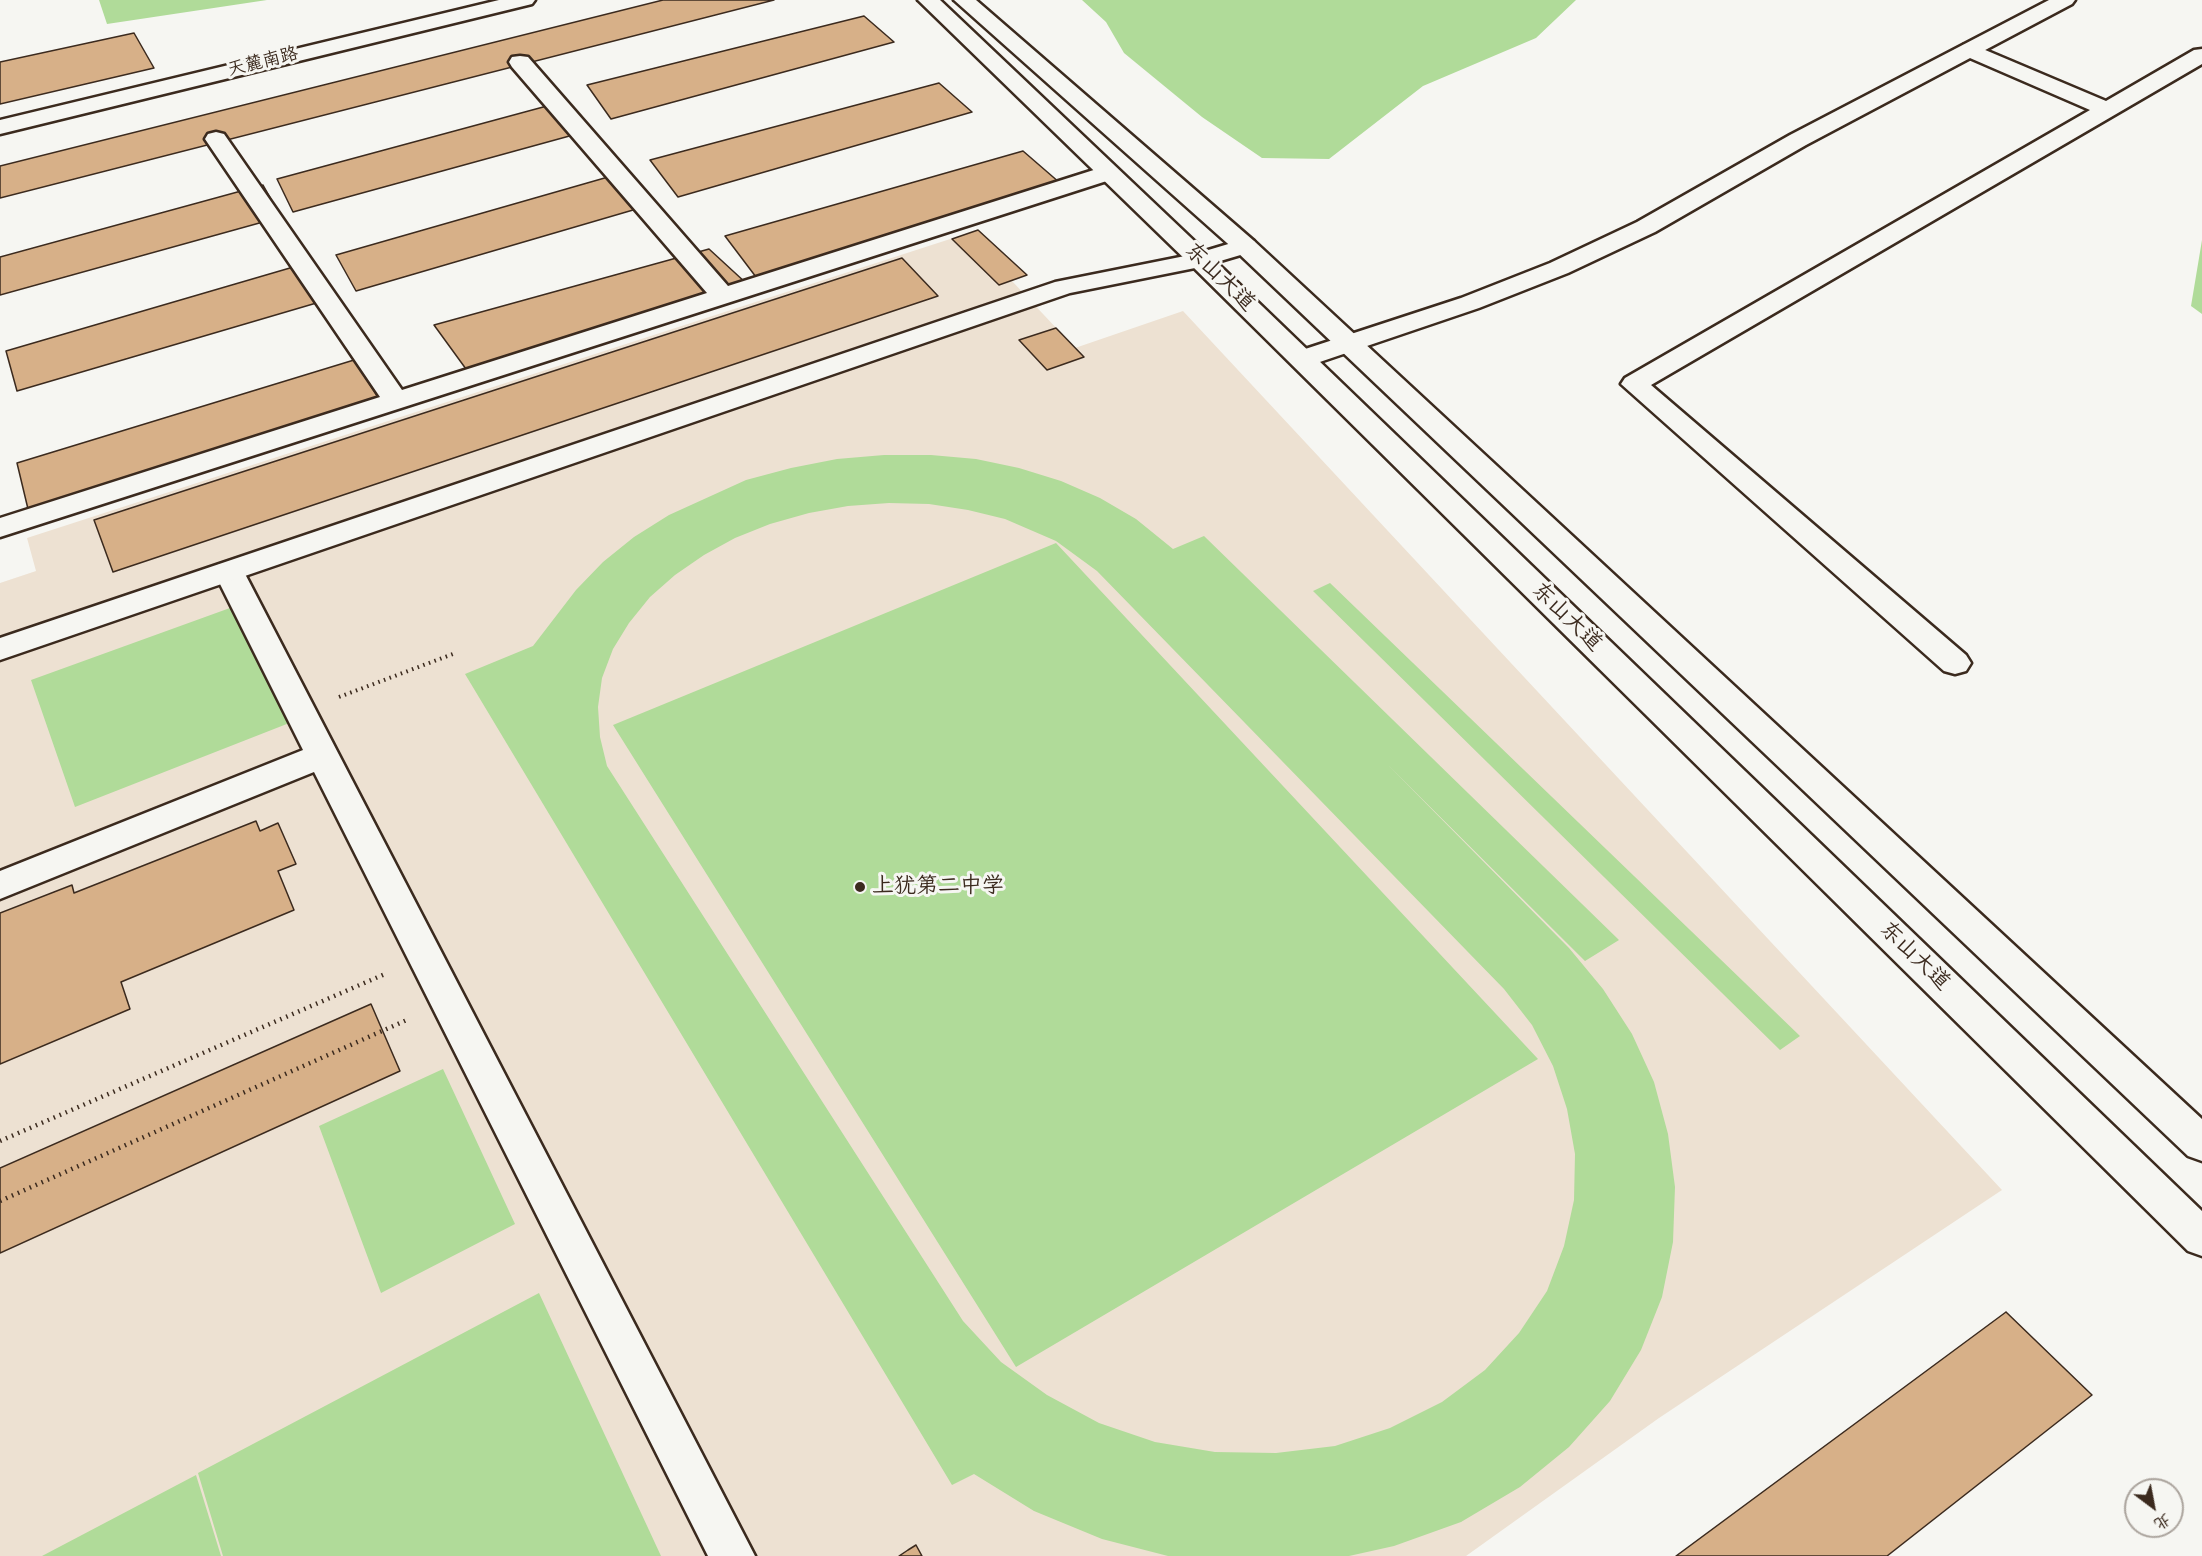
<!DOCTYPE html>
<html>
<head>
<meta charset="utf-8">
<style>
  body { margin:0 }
  #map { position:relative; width:2202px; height:1556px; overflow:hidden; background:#f6f6f2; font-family:"Architects Daughter","LXGW WenKai TC",sans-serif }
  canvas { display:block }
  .north { position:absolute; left:2124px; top:1478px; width:60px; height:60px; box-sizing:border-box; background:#f6f6f2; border:2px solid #aba49d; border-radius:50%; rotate:148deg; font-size:16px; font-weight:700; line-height:24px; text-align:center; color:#3b2a1e }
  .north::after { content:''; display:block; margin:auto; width:21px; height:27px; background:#3b2a1e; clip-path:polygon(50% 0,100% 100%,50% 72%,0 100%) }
</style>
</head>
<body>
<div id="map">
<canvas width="2202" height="1556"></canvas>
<div class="north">北</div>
</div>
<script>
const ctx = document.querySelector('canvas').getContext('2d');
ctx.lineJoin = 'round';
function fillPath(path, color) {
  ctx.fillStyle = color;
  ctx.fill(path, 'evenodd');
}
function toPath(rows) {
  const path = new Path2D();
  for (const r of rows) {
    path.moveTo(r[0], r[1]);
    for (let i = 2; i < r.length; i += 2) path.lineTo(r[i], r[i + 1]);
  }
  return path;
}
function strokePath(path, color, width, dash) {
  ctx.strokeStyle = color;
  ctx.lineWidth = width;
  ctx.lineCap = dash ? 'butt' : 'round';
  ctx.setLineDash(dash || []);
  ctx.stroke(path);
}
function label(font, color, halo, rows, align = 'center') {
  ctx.font = font + ' "Architects Daughter","LXGW WenKai TC",sans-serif';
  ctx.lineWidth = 6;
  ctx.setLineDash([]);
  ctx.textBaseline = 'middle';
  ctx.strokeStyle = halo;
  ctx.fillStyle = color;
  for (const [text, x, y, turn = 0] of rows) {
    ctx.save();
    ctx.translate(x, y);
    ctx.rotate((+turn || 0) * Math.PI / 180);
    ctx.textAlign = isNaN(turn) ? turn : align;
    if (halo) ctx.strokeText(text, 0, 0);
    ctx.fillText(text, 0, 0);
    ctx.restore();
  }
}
fillPath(toPath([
  [978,230,1027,275,1012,281,1075,348,1183,311,2002,1190,1659,1418,1466,1556,0,1556,0,583,36,571,27,538]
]), '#ede1d2');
fillPath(toPath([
  [99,0,267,0,107,24],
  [1082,0,1576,0,1536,38,1423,86,1329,159,1262,158,1202,117,1124,53,1106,22],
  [2202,240,2202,314,2191,306],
  [884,455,931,455,976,459,1019,468,1061,481,1100,498,1136,519,1173,549,1204,536,1619,940,1585,961,1388,765,1569,948,1603,989,1632,1034,1654,1082,1668,1134,1675,1187,1673,1242,1662,1297,1641,1350,1610,1401,1569,1447,1520,1487,1461,1522,1394,1546,1349,1556,1168,1556,1102,1539,1034,1511,974,1474,952,1485,465,674,533,646,576,590,603,562,634,537,669,515,746,480,791,468,837,459],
  [889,503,929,504,968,510,1005,519,1056,541,1097,571,1504,989,1532,1025,1553,1066,1567,1109,1575,1154,1574,1200,1564,1246,1547,1291,1519,1333,1485,1370,1442,1402,1390,1428,1335,1446,1276,1453,1215,1452,1155,1442,1099,1423,1047,1395,1001,1362,963,1321,607,766,600,737,598,707,602,678,613,649,629,623,650,597,675,575,704,555,735,538,770,524,809,513,848,506],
  [1056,543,1538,1059,1016,1367,613,725],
  [1330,583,1800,1036,1780,1050,1313,591],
  [241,604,297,720,75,807,31,680],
  [443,1069,515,1224,381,1293,319,1126],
  [539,1293,661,1556,223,1556,198,1473],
  [196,1475,221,1556,42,1556]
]), '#b0db99');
const building = toPath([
  [663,0,774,0,0,198,0,166,663,0],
  [864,16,894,42,611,119,587,85,864,16],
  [134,33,154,68,0,104,0,62,134,33],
  [939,83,972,112,678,197,650,160,939,83],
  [558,103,584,132,293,212,277,179,558,103],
  [1023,151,1060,183,756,277,725,236,1023,151],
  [629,171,657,203,356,291,336,255,629,171],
  [263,185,281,217,0,295,0,257,263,185],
  [978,230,1027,275,999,285,952,239,978,230],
  [709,249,746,283,466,369,434,325,709,249],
  [902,258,938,296,113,572,94,520,902,258],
  [307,263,330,299,17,391,6,351,307,263],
  [1056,328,1084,357,1047,370,1019,340,1056,328],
  [354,360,380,400,28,509,17,463,354,360],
  [256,821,260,831,278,823,296,864,278,871,294,910,121,982,130,1009,0,1064,0,913,72,885,74,893,256,821],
  [371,1004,400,1071,0,1253,0,1168,371,1004],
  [2006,1312,2092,1395,1887,1556,1676,1556,2006,1312],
  [916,1545,922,1556,899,1556,908,1550,916,1545]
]);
fillPath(building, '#d7b088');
strokePath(building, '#3b2a1e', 1.5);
const street = toPath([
  [1971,44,2106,101,2194,50,2202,49,2202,64,1651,385,1966,655,1971,663,1966,671,1955,674,1944,671,1621,384,1625,378,2090,110,1963,55,1960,50,1963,45,1971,44],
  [520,56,528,57,728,286,1100,168,1108,166,1116,168,1120,173,1116,178,0,537,0,518,380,397,205,139,208,134,216,132,224,134,402,390,707,293,512,67,509,62,512,57,520,56],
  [229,562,240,565,244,572,755,1556,708,1556,314,772,0,899,0,871,303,750,214,572,218,565,229,562]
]);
const secondary = toPath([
  [499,0,535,0,532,4,0,134,0,120,499,0],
  [2049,0,2075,0,2072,4,1806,145,1655,232,1568,273,1479,308,1311,365,1302,367,1293,365,1289,359,1293,353,1461,298,1550,263,1637,222,1790,135,2049,0],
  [1245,239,1254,241,1257,246,1254,251,1200,267,1070,293,0,660,0,638,1055,282,1195,254,1245,239]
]);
const primary = toPath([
  [918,0,940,0,1209,255,2202,1211,2202,1256,2188,1251,1191,265,918,0],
  [954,0,976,0,1254,241,2202,1119,2202,1161,2188,1156,1236,251,954,0]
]);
strokePath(street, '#3b2a1e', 5);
strokePath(secondary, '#3b2a1e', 5);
strokePath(primary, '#3b2a1e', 5);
strokePath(toPath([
  [339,697,453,654]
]), '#3b2a1e', 4, [1.5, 4.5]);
strokePath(toPath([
  [0,1141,385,974],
  [0,1201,409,1019]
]), '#3b2a1e', 4.5, [1.5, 5]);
fillPath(street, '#f6f6f2');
fillPath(secondary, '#f6f6f2');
fillPath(primary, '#f6f6f2');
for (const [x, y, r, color] of [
  [860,887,6,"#3b2a1e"]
]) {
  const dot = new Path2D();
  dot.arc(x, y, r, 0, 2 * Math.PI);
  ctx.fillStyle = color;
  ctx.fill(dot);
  strokePath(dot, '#f6f6f2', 2);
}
label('18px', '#3b2a1e', '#f6f6f2', [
  ["天麓南路",263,63,-14]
]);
label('22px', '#3b2a1e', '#f6f6f2', [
  ["东山大道",1219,278,44],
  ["东山大道",1566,618,44],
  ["东山大道",1914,957,44]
]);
label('22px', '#3b2a1e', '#f6f6f2', [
  ["上犹第二中学",872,887]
], 'left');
</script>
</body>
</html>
